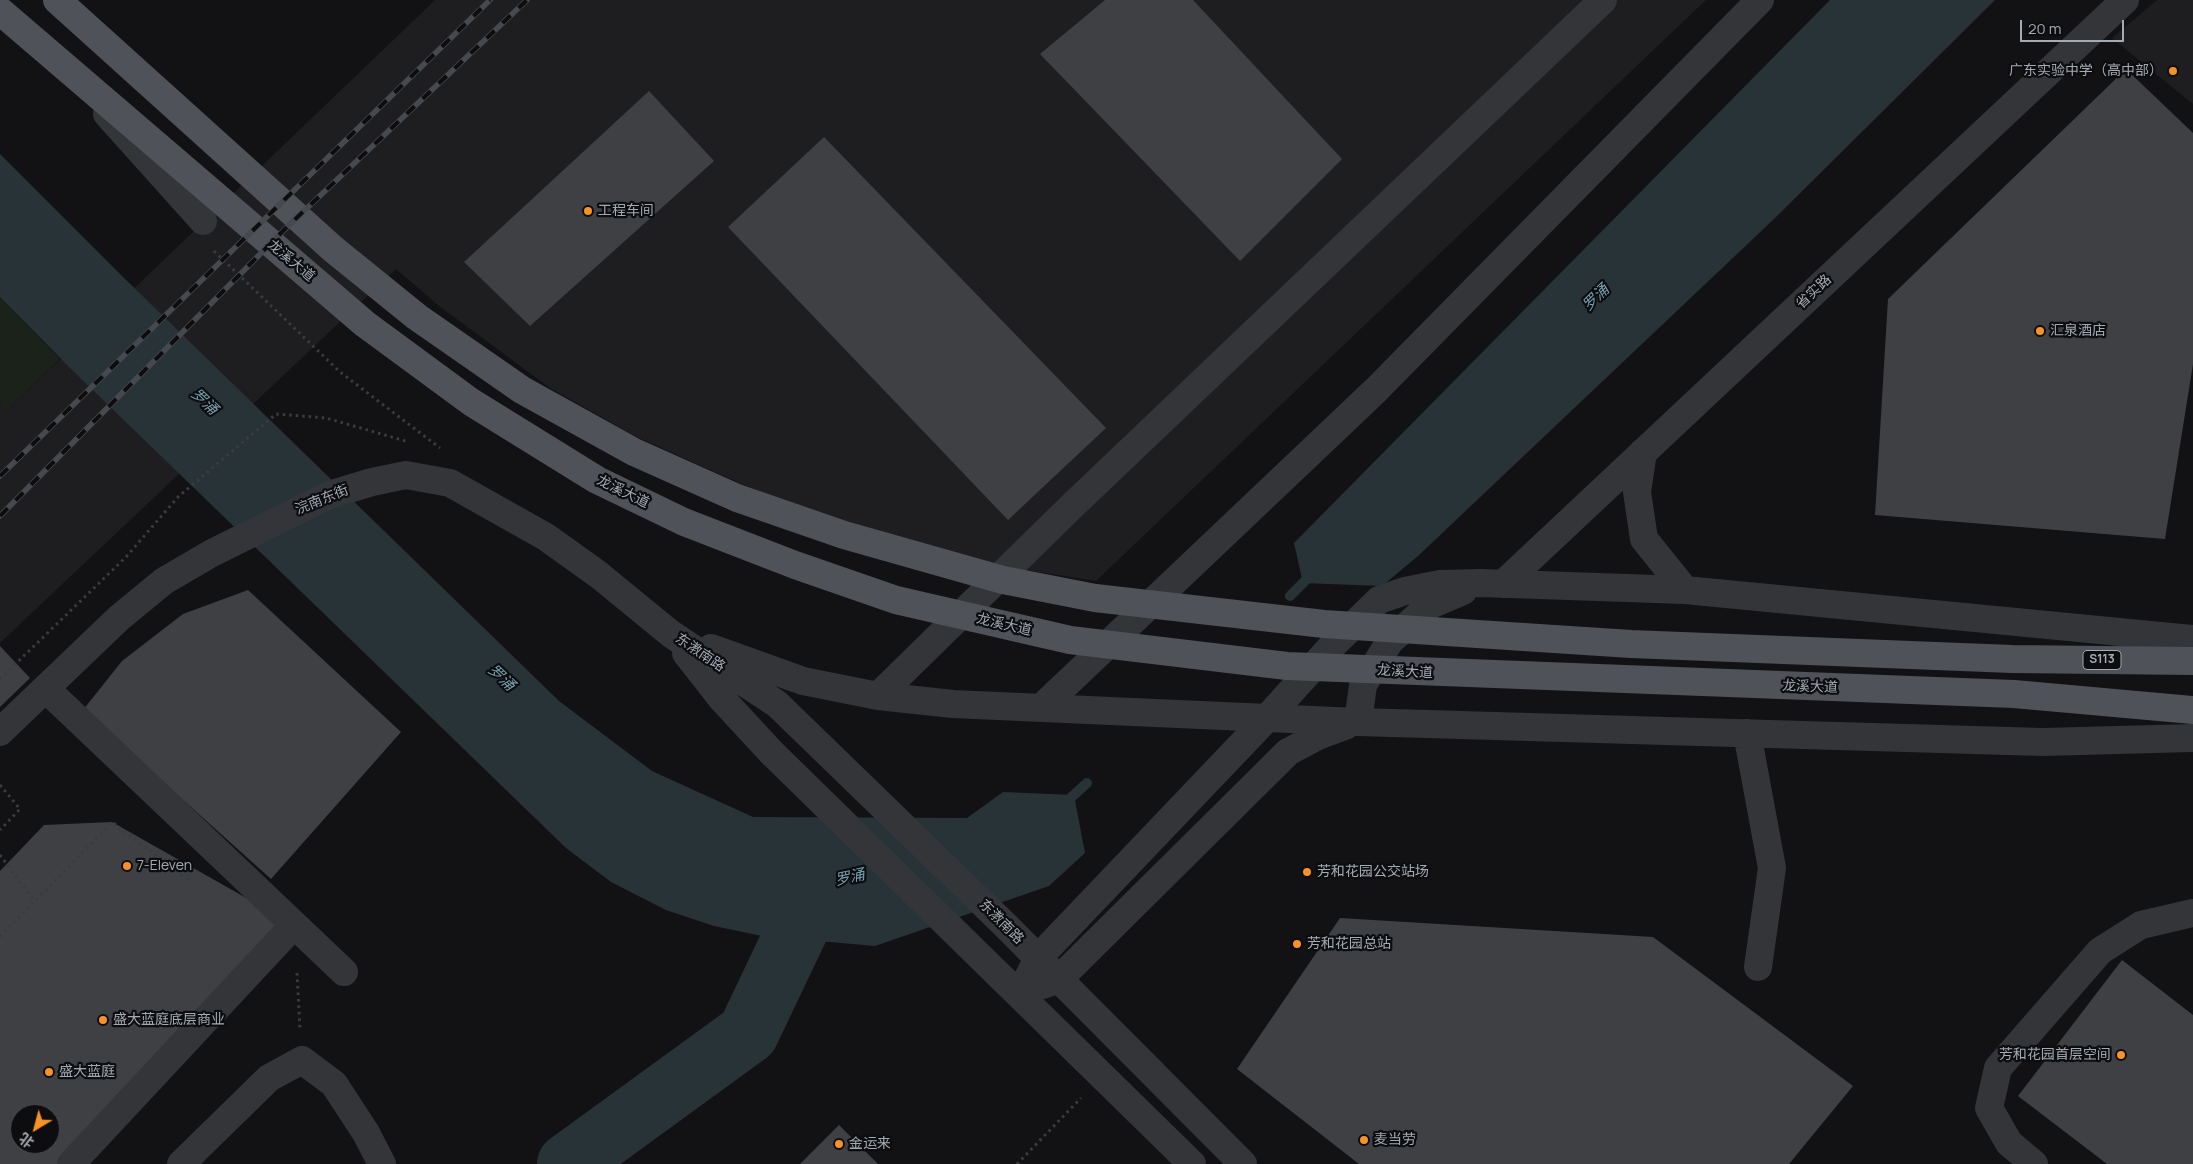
<!DOCTYPE html>
<html>
<head>
<meta charset="utf-8">
<style>
  body { margin:0 }
  #map { position:relative; width:2193px; height:1164px; overflow:hidden; background:#121214; font-family:Manrope,"Noto Sans SC",sans-serif }
  canvas { display:block }
  .north { position:absolute; left:10px; top:1104px; width:50px; height:50px; box-sizing:border-box; background:#0d0d0f; border:1px solid #494c51; border-radius:50%; rotate:217deg; font-size:14px; font-weight:700; line-height:20px; text-align:center; color:#a3abb5 }
  .north::after { content:''; display:block; margin:auto; width:18px; height:22px; background:#f99225; clip-path:polygon(50% 0,100% 100%,50% 72%,0 100%) }
  .scale { position:absolute; left:2020px; top:20px; width:104px; height:22px; box-sizing:border-box; border:2px solid #a3abb5; border-top:0; padding-left:6px; font-size:15px; line-height:18px; white-space:nowrap; color:#a3abb5; -webkit-text-stroke:4px #0d0d0f; paint-order:stroke }
</style>
</head>
<body>
<div id="map">
<canvas width="2193" height="1164"></canvas>
<div class="north">北</div>
<div class="scale">20 m</div>
</div>
<script>
const ctx = document.querySelector('canvas').getContext('2d');
ctx.lineJoin = 'round';
function fillPath(path, color) {
  ctx.fillStyle = color;
  ctx.fill(path, 'evenodd');
}
function toPath(rows) {
  const path = new Path2D();
  for (const r of rows) {
    path.moveTo(r[0], r[1]);
    for (let i = 2; i < r.length; i += 2) path.lineTo(r[i], r[i + 1]);
  }
  return path;
}
function strokePath(path, color, width, dash) {
  ctx.strokeStyle = color;
  ctx.lineWidth = width;
  ctx.lineCap = dash ? 'butt' : 'round';
  ctx.setLineDash(dash || []);
  ctx.stroke(path);
}
function label(font, color, halo, rows, align = 'center') {
  ctx.font = font + ' Manrope,"Noto Sans SC",sans-serif';
  ctx.lineWidth = 4.5;
  ctx.setLineDash([]);
  ctx.textBaseline = 'middle';
  ctx.strokeStyle = halo;
  ctx.fillStyle = color;
  for (const [text, x, y, turn = 0] of rows) {
    ctx.save();
    ctx.translate(x, y);
    ctx.rotate((+turn || 0) * Math.PI / 180);
    ctx.textAlign = isNaN(turn) ? turn : align;
    if (halo) ctx.strokeText(text, 0, 0);
    ctx.fillText(text, 0, 0);
    ctx.restore();
  }
}
fillPath(toPath([
  [435,0,1706,0,1096,581,995,565,841,523,790,505,690,461,635,436,550,388,439,306,396,269,0,643,0,402,5,412],
  [2157,0,2193,0,2193,104,2112,38]
]), '#1e1e21');
fillPath(toPath([
  [0,297,60,359,5,412,0,402]
]), '#1a221a');
fillPath(toPath([
  [1830,0,1995,0,1774,219,1418,556,1382,586,1303,583,1294,543],
  [0,154,122,276,559,701,652,771,753,817,967,818,1003,792,1074,795,1085,853,1049,886,875,946,762,936,714,926,666,910,611,882,566,848,68,366,0,297]
]), '#283338');
strokePath(toPath([
  [1290,596,1312,574],
  [1064,804,1087,783]
]), '#283338', 10);
strokePath(toPath([
  [568,1164,748,1033,819,884]
]), '#283338', 62);
fillPath(toPath([
  [1105,0,1193,0,1342,159,1240,261,1040,54],
  [2126,69,2193,133,2193,364,2165,539,1875,515,1888,299],
  [649,91,714,161,530,326,464,262],
  [824,137,1106,428,1008,520,728,227],
  [248,590,401,732,271,879,83,710,122,661,183,614],
  [0,646,30,678,0,707],
  [112,822,294,925,71,1164,0,1164,0,871,44,825],
  [20,1114,50,1114,50,1144,20,1144],
  [1340,918,1653,937,1853,1086,1789,1164,1359,1164,1237,1069],
  [2122,960,2193,1015,2193,1164,2107,1164,2018,1096],
  [839,1125,878,1164,800,1164]
]), '#3e4044');
strokePath(toPath([
  [214,251,340,372,440,448],
  [0,679,126,557,178,497,276,414,326,418,409,442],
  [0,785,20,809,0,830],
  [0,855,34,901],
  [0,937,112,822,188,880],
  [297,973,300,1029],
  [1017,1164,1081,1098]
]), '#393c40', 3, [2.5, 4]);
strokePath(toPath([
  [107,114,203,221],
  [1643,452,1637,492,1644,539,1685,590],
  [1503,584,2125,0],
  [711,648,803,681,878,696,953,704,1358,722,2043,742,2193,738],
  [686,653,722,699,771,752,1192,1164],
  [46,689,344,972],
  [878,696,1072,506,1603,0],
  [1042,707,1376,390,1760,0],
  [1358,722,1363,685,1390,641,1430,605,1463,591],
  [0,732,119,618,164,581,212,553,329,495,372,482,406,475,450,483,546,537,599,575,671,634,777,704,1004,924,1243,1164],
  [1747,733,1772,868,1758,967],
  [1043,985,1059,979,1288,752,1320,735,1347,725],
  [1020,994,1038,958,1268,717,1333,645,1379,600,1405,591,1440,584,1481,583,1685,590,2193,639],
  [71,1164,294,925],
  [181,1164,269,1078,302,1060,334,1084,366,1133,382,1164],
  [2034,1164,2009,1143,1989,1108,1998,1068,2100,951,2141,925,2193,913]
]), '#333539', 28);
strokePath(toPath([
  [57,0,333,249,417,317,522,390,634,452,737,498,844,535,1003,580,1095,598,1324,624,1631,644,2012,659,2193,661],
  [0,11,365,324,471,402,597,480,684,522,795,565,896,600,1070,640,1287,666,2014,694,2193,710]
]), '#4f5258', 28);
const rail = toPath([
  [0,476,490,0],
  [0,516,288,226,527,0]
]);
strokePath(rail, '#46494e', 5.5);
strokePath(rail, '#0d0d0f', 4, [11]);
for (const [x, y, r, color] of [
  [2173,71,5,"#f99225"],
  [588,211,5,"#f99225"],
  [2040,331,5,"#f99225"],
  [127,866,5,"#f99225"],
  [1307,872,5,"#f99225"],
  [1297,944,5,"#f99225"],
  [103,1020,5,"#f99225"],
  [2121,1055,5,"#f99225"],
  [49,1072,5,"#f99225"],
  [1364,1140,5,"#f99225"],
  [839,1144,5,"#f99225"]
]) {
  const dot = new Path2D();
  dot.arc(x, y, r, 0, 2 * Math.PI);
  ctx.fillStyle = color;
  ctx.fill(dot);
  strokePath(dot, '#0d0d0f', 2);
}
for (const [x, y, w] of [
  [2102,660,38]
]) {
  const box = new Path2D();
  box.roundRect(x - w / 2, y - 9.5, w, 19, 4);
  ctx.fillStyle = '#0d0d0f';
  ctx.fill(box);
  strokePath(box, '#a3abb5', 1);
}
label('bold 12px', '#a3abb5', null, [
  ["S113",2102,660]
]);
label('14px', '#a3abb5', '#0d0d0f', [
  ["广东实验中学（高中部）",2163,71,"right"],
  ["工程车间",598,211],
  ["汇泉酒店",2050,331],
  ["7-Eleven",137,866],
  ["芳和花园公交站场",1317,872],
  ["芳和花园总站",1307,944],
  ["盛大蓝庭底层商业",113,1020],
  ["芳和花园首层空间",2111,1055,"right"],
  ["盛大蓝庭",59,1072],
  ["麦当劳",1374,1140],
  ["金运来",849,1144]
], 'left');
label('14px', '#a3abb5', '#0d0d0f', [
  ["龙溪大道",291,261,40],
  ["省实路",1814,292,-43],
  ["龙溪大道",623,492,26],
  ["浣南东街",322,500,-22],
  ["龙溪大道",1004,625,13],
  ["东漖南路",700,653,34],
  ["龙溪大道",1405,672,3],
  ["龙溪大道",1810,687,2],
  ["东漖南路",1001,922,45]
]);
label('italic 15px', '#78a0b2', '#0d0d0f', [
  ["罗涌",1596,298,-44],
  ["罗涌",204,402,43],
  ["罗涌",501,678,43],
  ["罗涌",850,878,-12]
]);
</script>
</body>
</html>
